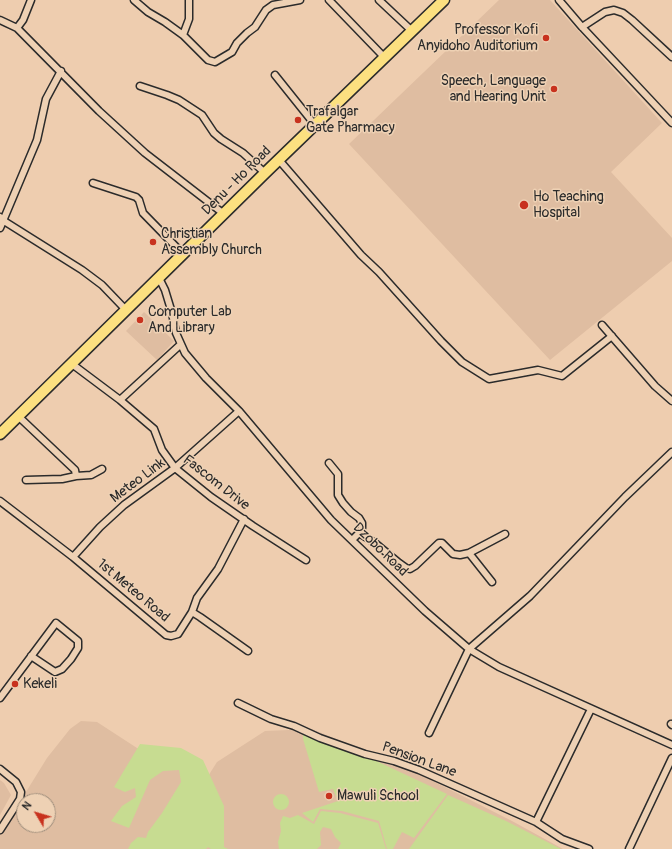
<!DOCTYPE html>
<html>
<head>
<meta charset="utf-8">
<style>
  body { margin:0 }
  #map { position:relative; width:672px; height:849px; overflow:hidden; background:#eecdaf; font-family:Pangolin,sans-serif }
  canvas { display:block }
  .north { position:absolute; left:16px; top:793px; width:40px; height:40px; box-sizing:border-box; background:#eed1b4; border:1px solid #a08f7d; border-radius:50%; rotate:308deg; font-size:11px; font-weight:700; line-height:16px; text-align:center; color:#2b2b2b }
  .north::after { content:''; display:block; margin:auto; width:14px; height:18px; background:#c8321e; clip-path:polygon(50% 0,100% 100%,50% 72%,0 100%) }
</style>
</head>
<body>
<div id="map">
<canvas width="672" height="849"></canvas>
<div class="north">N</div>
</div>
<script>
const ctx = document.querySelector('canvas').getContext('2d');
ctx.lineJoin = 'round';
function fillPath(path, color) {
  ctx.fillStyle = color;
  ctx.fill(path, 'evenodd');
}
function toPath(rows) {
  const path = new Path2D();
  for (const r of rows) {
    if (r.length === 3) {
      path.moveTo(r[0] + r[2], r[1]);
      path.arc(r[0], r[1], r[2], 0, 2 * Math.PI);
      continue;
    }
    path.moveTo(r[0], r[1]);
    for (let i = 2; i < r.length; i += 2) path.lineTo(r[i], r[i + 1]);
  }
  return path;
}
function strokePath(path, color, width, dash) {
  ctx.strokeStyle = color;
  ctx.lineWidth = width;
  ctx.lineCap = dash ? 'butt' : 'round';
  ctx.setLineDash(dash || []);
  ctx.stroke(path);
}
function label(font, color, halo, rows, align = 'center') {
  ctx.font = font + ' Pangolin,sans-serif';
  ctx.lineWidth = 3;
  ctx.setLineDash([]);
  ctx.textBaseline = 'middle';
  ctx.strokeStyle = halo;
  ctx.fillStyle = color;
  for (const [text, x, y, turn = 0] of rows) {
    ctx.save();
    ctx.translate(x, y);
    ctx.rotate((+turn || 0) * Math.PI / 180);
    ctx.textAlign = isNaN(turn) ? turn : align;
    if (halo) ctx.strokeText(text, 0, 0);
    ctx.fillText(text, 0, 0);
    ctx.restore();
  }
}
fillPath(toPath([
  [499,0,550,0,662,123,611,172,672,238,672,261,550,360,349,144],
  [144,312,174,341,157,360,126,331],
  [81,721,97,722,137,748,167,750,177,760,185,779,141,849,0,849,0,834,47,758,70,729],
  [24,801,48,801,48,825,24,825],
  [312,729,413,771,512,821,563,849,162,849,217,762,265,731],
  [0,780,4,783,11,795,0,815]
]), '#dfbda1');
fillPath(toPath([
  [312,731,447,794,414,838,402,832,393,849,387,849,379,821,342,811,320,809,313,822,302,813,338,801,333,789,319,792,303,739,303,733],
  [140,744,181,748,203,760,224,806,224,847,228,849,211,849,208,847,206,849,128,849,131,843,138,837,146,838,148,832,162,813,181,782,179,770,163,771,150,780,129,828,111,821,122,806,136,797,135,788,125,792,114,787],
  [281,802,8],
  [448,795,506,821,561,849,409,849],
  [321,811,340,813,378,823,386,849,338,849,341,843,335,837,331,829,323,827,320,832,321,845,317,849,279,849,278,842,281,831,280,823,283,816,290,818,298,815,314,824]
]), '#c7dc91');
const minor = toPath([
  [134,0,148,12,165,22,183,35,208,60,215,62,232,52,237,43,247,33,255,27,266,10,273,5,300,0],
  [329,0,384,57],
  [379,0,412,31],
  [559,0,582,27,672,123],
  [0,20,17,28,99,111,145,153,224,214],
  [582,27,605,12,614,10,623,13,632,20,672,57],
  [17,28,23,20,31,0],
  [183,35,189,19,189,0],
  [275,75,315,125],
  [140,86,167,95,179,100,202,115,214,133,221,139,243,153,265,173],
  [279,160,361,255,379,272,441,341,462,362,489,379,538,370,562,376,612,336],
  [93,183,136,197,139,200,143,213,183,254],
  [0,217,4,221,82,270,102,285,126,310],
  [0,228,37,140,46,99,61,71],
  [159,278,165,290,172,313,176,333,185,353,206,378,239,411,331,520,425,611,469,649,499,667,672,745],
  [602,325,655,386,672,401],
  [72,364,120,400,154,429,162,450,175,468,211,497,253,526,306,560],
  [120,400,180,345],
  [18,416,75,470,76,476,62,479,26,480],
  [329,463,338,474,338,495,343,503,351,512,359,518,362,523,362,528,359,533,352,540],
  [76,476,91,475,102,469],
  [0,501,73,557,166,635,171,636,178,634,192,612,200,617,248,651],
  [359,533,375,543,399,563,406,568,410,569,415,566,439,543,442,543,453,554,460,555,469,553,492,582],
  [469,553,505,534],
  [73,557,100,527,124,505,175,468,239,411],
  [192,612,197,598,218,569,244,519],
  [0,698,56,623,78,641,78,648,71,659,62,669,55,672,31,656],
  [238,703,271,719,294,726,320,738,365,754,394,761,419,770,536,822,562,839,589,849],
  [671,724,672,725],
  [429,733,469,649,530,596,625,497,672,452],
  [0,769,16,782,21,792,20,799,0,830],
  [536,822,591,709],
  [629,849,672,758]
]);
const primary = toPath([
  [0,434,265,173,444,0]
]);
strokePath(minor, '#2b2b2b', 9);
strokePath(primary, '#2b2b2b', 13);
strokePath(minor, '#eed1b4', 6);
strokePath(primary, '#fce080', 10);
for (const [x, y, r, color] of [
  [546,38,4,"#c8321e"],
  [554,89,4,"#c8321e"],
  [298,120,4,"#c8321e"],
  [524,205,5,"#c8321e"],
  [153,242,4,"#c8321e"],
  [140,320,4,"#c8321e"],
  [15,684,4,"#c8321e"],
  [329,796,4,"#c8321e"]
]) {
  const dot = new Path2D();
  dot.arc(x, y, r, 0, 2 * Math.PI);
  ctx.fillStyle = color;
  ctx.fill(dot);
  strokePath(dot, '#eed1b4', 1.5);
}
label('14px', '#2b2b2b', '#eed1b4', [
  ["Professor Kofi",538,30,"right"],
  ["Anyidoho Auditorium",538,46,"right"],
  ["Speech, Language",546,81,"right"],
  ["and Hearing Unit",546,97,"right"],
  ["Trafalgar",306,112],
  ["Gate Pharmacy",306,128],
  ["Ho Teaching",533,197],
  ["Hospital",533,213],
  ["Christian",161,234],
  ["Assembly Church",161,250],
  ["Computer Lab",148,312],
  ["And Library",148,328],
  ["Kekeli",23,684],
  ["Mawuli School",337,796]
], 'left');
label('14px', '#2b2b2b', '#eed1b4', [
  ["Denu - Ho Road",237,181,-45],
  ["Meteo Link",138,481,-37],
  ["Fascom Drive",216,483,38],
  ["Dzobo Road",380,550,44],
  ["1st Meteo Road",133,591,40],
  ["Pension Lane",419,760,20]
]);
</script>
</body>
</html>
